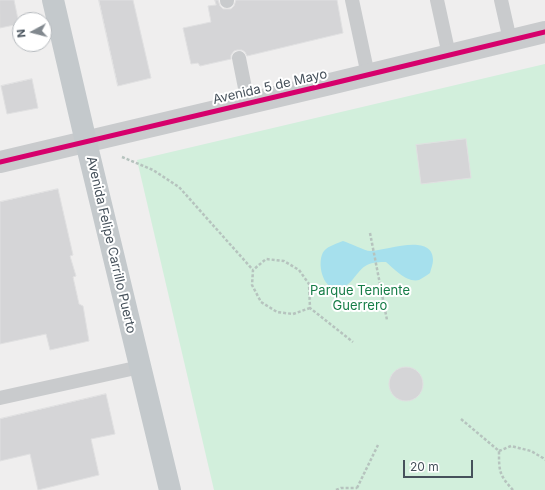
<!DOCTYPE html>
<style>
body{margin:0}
#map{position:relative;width:545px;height:490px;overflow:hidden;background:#efeeee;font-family:Inter,sans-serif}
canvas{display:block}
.north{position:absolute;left:12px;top:12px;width:40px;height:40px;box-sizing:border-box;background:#fff;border:1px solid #b5b9bd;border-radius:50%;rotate:263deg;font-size:11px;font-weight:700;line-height:16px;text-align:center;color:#46515b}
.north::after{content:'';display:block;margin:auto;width:14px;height:18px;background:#81888e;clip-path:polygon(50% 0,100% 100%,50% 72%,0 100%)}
.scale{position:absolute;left:403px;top:460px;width:70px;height:18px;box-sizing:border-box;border:2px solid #46515b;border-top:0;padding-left:5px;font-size:12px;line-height:14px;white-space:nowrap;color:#46515b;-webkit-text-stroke:3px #fff;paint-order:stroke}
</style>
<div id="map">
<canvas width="545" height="490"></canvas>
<div class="north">N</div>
<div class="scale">20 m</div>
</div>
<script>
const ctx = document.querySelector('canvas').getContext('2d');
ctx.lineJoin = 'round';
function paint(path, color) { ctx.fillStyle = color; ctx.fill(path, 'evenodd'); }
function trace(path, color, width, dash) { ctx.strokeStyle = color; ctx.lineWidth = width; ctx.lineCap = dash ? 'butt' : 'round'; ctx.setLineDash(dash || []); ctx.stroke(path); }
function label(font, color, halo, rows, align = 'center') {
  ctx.font = font + ' Inter,sans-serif'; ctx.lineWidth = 4; ctx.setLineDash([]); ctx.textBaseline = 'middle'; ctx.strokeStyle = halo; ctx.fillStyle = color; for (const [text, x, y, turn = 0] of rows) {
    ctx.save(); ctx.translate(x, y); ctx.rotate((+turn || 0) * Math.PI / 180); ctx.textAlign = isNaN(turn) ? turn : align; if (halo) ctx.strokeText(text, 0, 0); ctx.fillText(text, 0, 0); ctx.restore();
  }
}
paint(new Path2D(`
 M545,64V490H214L137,160Z`), '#d2efdc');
paint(new Path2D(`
 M343,241C350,243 365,251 370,251C385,251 433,232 433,260C433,264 431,269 430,273C427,275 423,278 419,280C407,283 394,269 386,262C380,262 373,262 367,265C355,271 351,291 334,288C321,285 317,260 324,251C328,246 338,243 343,241Z`), '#a6e0ed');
const building = new Path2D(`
 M0,0H14L19,24L0,28Z
 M99,0H133L151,78L118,86Z
 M215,0H218L220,6L223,9H231L234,6L236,0H337L343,33L247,56L245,52L242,50H237L234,51L231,55V59L200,66L198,63L191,64L183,28L211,22L208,6L216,5Z
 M32,79L38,108L7,114L1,86Z
 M466,139L471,178L421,184L416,145Z
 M58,189L73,255L70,256L76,276L73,277L79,304L83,306L89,341L50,350L46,334L0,344V202Z
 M389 384a17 17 0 1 1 34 0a17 17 0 1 1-34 0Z
 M106,394L115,434L91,439L99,475L38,490L30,454L0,461V419Z`);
paint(building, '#d5d5d7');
trace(building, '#e0e0e1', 1);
trace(new Path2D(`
 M122,157L153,170L179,187L253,270
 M370,233L387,320
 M310,308L293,314L277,312L261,302L252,285L253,270L266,259L284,261L299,270L309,284L310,308L353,342
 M461,419L499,451C499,471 499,475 513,490
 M499,451L511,446L531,451L543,458L545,460
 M357,488L378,445
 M336,490L341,488H357`), '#b6c3be', 2.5, [3, 2]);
trace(new Path2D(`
 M227,0V1
 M352,0L368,75
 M437,0L449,55
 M501,0L510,40
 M239,58L248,103
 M0,398L140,367`), '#c9cbcd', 14);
trace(new Path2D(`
 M0,162L330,84L545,32`), '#c9cbcd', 22);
trace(new Path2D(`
 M53,0L86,142L170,490`), '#c4c9cc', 22);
trace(new Path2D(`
 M0,162L330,84L545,32`), '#d6006c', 5);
label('13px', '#46515b', '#fff', [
 ["Avenida 5 de Mayo",270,87,-13],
 ["Avenida Felipe Carrillo Puerto",111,245,77]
]);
label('13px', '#167d47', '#fff', [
 ["Parque Teniente",360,291],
 ["Guerrero",360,306]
]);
</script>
